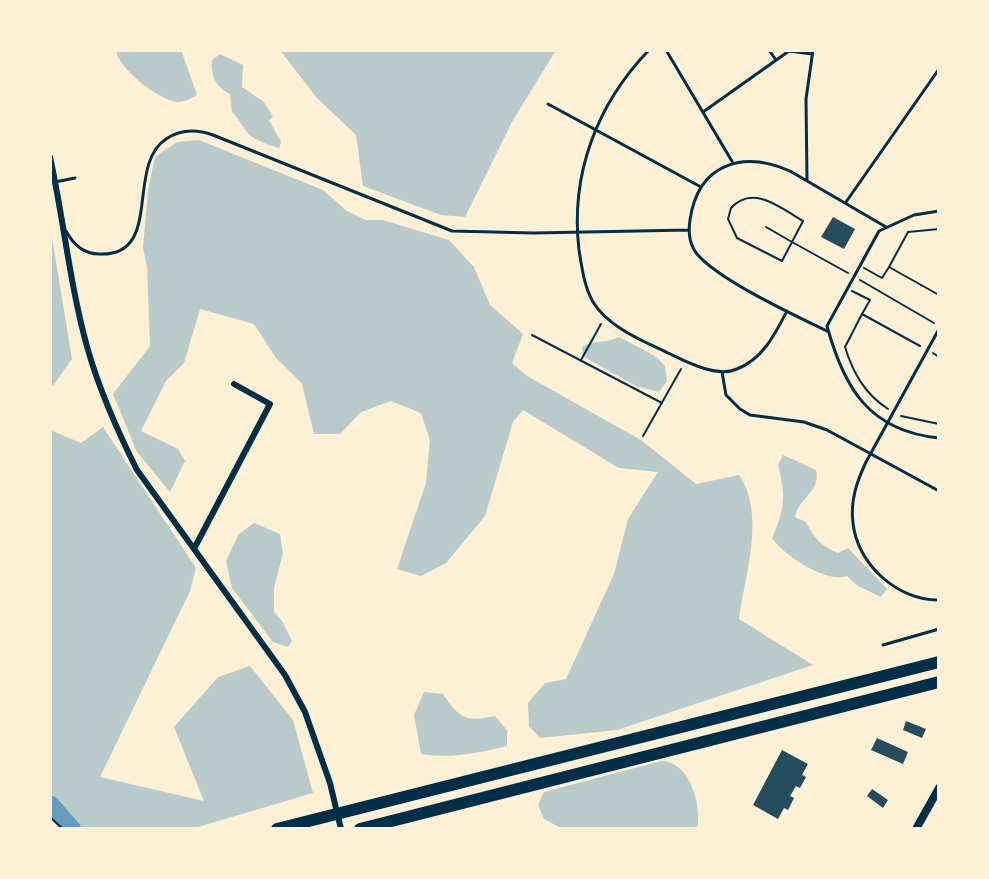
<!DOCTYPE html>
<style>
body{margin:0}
#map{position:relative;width:989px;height:879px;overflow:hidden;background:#fdf0d5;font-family:Raleway,sans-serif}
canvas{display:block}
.frame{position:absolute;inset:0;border:52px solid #fdf0d5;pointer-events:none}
</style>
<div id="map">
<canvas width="989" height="879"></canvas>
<div class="frame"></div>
</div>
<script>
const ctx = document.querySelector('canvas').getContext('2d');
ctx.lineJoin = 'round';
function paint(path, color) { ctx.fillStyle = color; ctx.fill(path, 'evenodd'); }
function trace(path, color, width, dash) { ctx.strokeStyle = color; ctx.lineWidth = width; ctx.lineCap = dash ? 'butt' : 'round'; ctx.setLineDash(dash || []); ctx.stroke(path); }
paint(new Path2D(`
 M116,50H181L197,95C191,98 185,102 179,102C160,102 117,67 116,50Z
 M280,50H556L512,122L465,217L441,215L363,186L356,135L316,97Z
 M220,54L243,65L242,87L264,102L273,117L269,120L281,142L279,148C266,144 251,140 244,128C239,121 238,118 232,112L230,94C216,87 210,76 212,60Z
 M199,140L323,190L347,211L366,220H383L449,240L474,267L490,305L523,334L512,363L527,376L641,440L696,484L739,475C766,515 745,575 739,619L813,665L617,730L540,738L529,726L528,703L545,683L566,679L614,574L628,519L658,472L619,468L523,410L513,422L485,516L446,563L421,576L397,569L426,483L430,440L421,413L391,401L361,412L340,434H314L302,384L276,358L254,324L200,309L184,363L166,381L141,431L178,449L185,461L170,492L137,452L113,394L150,346L147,267L143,248L148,190L155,157L177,142Z
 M50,225L72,359L50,390Z
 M619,337L655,356L665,366L667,381L659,392L636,386L584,357L582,347C594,339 606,344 619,337Z
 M103,427L196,568L190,591L100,777L204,801L174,727L218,677L250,666L293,720L313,793L191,829H76L70,823L68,812L50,792V430L81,443Z
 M783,455L816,470C821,492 799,497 795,517L806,522C814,538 821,546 838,553L848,548L887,589L881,597L858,586L847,576C827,584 783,555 772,538C785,509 786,495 778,465Z
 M254,523L280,534L283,553L274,588V612L282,621L292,641L288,647L273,642L232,588L226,561L239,534Z
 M424,692L443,694C460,719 465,722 495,716L507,730V746C478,753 451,759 421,754L414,715Z
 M661,761C690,761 702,805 697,829H563L544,819L538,805L544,792Z`), '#b9caca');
trace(new Path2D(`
 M50,804L72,829`), '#669bbc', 18);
paint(new Path2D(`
 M833,217L855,229L844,249L821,237Z
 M906,721L926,729L922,738L903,730Z
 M877,738L908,752L903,764L871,750Z
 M782,750L808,764L802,775L806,777L800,788L796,786L790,796L794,798L788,810L784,808L778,819L753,805Z
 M872,789L888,800L883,808L867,796Z`), '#264d5e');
trace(new Path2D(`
 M766,227L792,242L803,221C781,208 753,184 731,208L728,219L737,238L782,261L792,242L848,273
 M889,267L908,232L939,229
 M864,268L882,278L889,267L939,295
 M860,280L934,323
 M852,291L870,300L862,314L920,346
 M862,314L845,347C853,373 865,394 888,409
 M532,335L662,403
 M933,353L939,357
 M581,360L601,324
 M901,416L939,424
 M643,436L681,369
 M50,817L63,829`), '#003049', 2);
trace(new Path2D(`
 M649,50C597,104 570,174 579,250C582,268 584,286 593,302C608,327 643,341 668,353C687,362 716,378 737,369C763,359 775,334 787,311
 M666,50L733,163
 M769,50L776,60
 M548,104L701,187
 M703,112L789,51L812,54
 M807,180L806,99L813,50
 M55,182L75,178
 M846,202L939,69
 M939,211L914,215L879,231L827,326C844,388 869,431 939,438
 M66,231C73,244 83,254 99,254C164,257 125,166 166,139C181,129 196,129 213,135L452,231L534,233L689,230
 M939,329L866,462C857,481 850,501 853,523C857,564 898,601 939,600
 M829,332C796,316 720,281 697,254C689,244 688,233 690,220C698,164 742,150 790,171L886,227
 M722,372L726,395L740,409L750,415L804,422L827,430L939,491
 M883,645L939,629`), '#003049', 3);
trace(new Path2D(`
 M50,157C64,221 70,287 88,350C100,392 118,432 137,470L285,675L305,712L330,783L341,829
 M195,547L270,404L234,384`), '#003049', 6);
trace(new Path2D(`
 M916,829L939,788`), '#003049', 8);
trace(new Path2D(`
 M277,829L939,662
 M360,829L939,682`), '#003049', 12);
</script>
